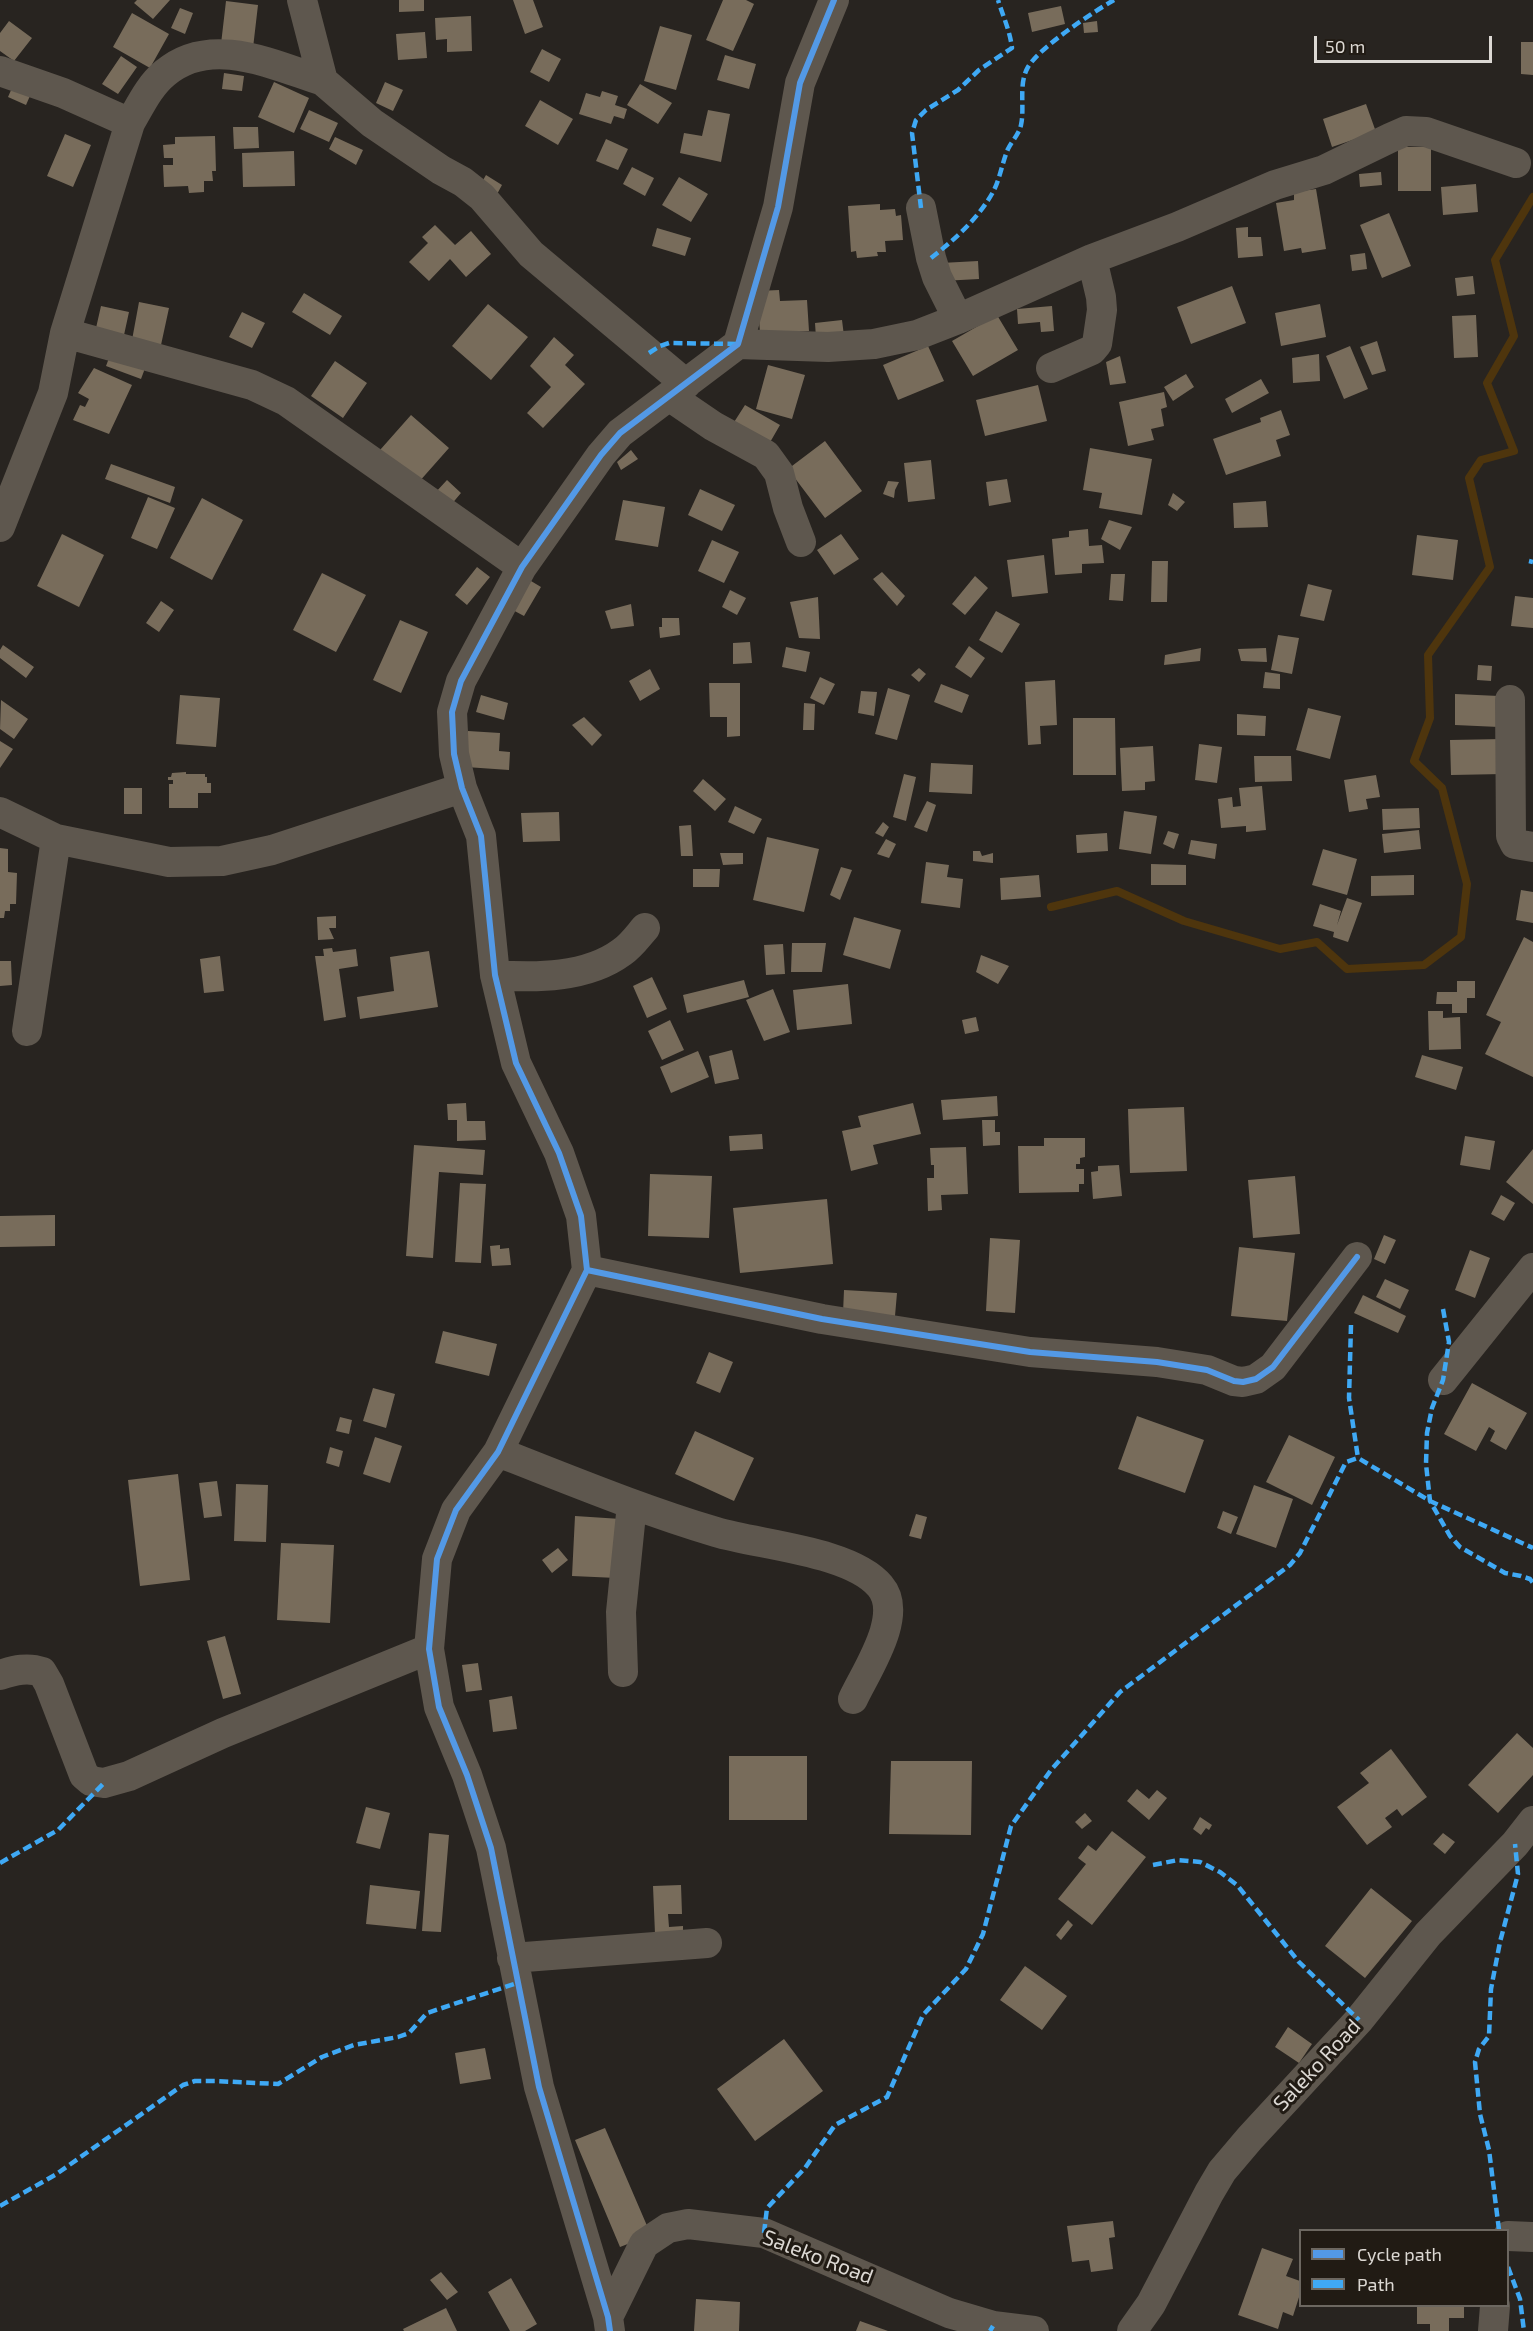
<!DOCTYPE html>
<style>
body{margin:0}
#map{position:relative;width:1533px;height:2331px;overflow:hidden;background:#282420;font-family:"Exo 2",sans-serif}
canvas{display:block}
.legend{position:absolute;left:1299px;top:2229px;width:210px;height:78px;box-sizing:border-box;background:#211b14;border:2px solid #6c6760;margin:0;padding:8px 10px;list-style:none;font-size:18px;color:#dcd8d3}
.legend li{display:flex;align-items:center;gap:12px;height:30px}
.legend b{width:30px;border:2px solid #6c6760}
.scale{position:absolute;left:1314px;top:36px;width:178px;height:27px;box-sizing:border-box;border:3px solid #dcd8d3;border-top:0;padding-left:8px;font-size:18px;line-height:21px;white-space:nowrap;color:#dcd8d3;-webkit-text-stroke:4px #211b14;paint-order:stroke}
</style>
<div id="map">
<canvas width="1533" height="2331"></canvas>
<ul class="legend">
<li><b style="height:8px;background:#5399e6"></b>Cycle path</li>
<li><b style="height:8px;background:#3fa9f5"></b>Path</li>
</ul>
<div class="scale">50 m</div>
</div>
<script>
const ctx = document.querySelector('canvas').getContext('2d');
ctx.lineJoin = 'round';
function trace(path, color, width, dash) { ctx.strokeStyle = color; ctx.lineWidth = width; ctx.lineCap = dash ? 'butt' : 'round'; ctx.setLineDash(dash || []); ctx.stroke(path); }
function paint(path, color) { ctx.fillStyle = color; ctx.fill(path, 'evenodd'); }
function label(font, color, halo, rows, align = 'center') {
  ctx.font = font + ' "Exo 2",sans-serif'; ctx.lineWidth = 6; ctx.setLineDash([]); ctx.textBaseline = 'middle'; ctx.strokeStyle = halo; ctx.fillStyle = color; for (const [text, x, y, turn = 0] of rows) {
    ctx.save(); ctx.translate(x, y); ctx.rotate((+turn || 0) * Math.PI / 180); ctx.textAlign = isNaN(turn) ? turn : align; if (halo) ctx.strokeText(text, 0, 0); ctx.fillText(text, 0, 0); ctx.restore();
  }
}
trace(new Path2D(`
 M1051,907L1117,891L1184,921L1280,949L1317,942L1347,969L1424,965L1461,937L1467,884L1442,788L1414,761L1430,718L1428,655L1490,567L1469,478L1481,460L1514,451L1487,383L1514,336L1495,260L1533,197`), '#4e350d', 8);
paint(new Path2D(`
 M137,0H170L153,19L134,3Z
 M399,0H424V11L399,12Z
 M513,0H533L543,27L525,34Z
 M723,0H746L754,4L733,51L706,40Z
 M226,1L258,5L253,48L221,44Z
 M1061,6L1065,24L1032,32L1028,13Z
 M180,8L193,13L185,34L171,28Z
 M132,13L169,34L150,68L113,47Z
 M471,16L472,51L447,52V39L436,40L435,18Z
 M9,21L32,38L14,61L0,51V33Z
 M1097,21L1098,32L1084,33L1083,23Z
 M660,26L692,35L676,90L644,81Z
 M425,32L427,58L398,60L396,34Z
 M1521,42H1533V75L1521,74Z
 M542,49L561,59L549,82L530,72Z
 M725,55L756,64L749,89L717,80Z
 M121,56L137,67L118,94L102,84Z
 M224,73L244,76L242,91L222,89Z
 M15,81L33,89L26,105L8,97Z
 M274,82L309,98L294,133L258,117Z
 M385,82L403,90L393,111L376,103Z
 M640,84L672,103L658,124L627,105Z
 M602,91L618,96L615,105L627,109L624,119L614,116L611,124L579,114L586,93L600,97Z
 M540,100L573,119L558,145L525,126Z
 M1366,104L1376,132L1332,147L1323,119Z
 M309,110L338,123L329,142L300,129Z
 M708,110L730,114L721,162L680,153L684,133L702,136Z
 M233,127H258L259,148L234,149Z
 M65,134L91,145L73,187L47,176Z
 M215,136L216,171H212L213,181H204V192L189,193L188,186L164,187L163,165H173V158H164L163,145L175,144V137Z
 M335,137L363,150L356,165L329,149Z
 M606,139L628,149L618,170L596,161Z
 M1398,147H1431V191H1398Z
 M294,151L295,186L243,187L242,153Z
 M632,167L654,178L645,196L623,184Z
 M1381,172L1382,185L1360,187L1359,174Z
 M486,175L502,185L496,196L479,187Z
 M679,177L708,194L691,222L662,205Z
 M1476,184L1478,212L1443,215L1441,187Z
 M1316,189L1326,249L1302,253L1301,248L1284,251L1276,203L1294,200V192Z
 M880,204V210L895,209L896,216L901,215L903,240L885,241L886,252H877L878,256L857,258L856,251L851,252L848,206Z
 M1389,213L1411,266L1382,278L1360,225Z
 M435,225L455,245L471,231L491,254L466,277L450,259L429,281L409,262L428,243L422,237Z
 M1248,227V237H1261L1263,256L1238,258L1236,228Z
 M657,228L691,238L685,256L652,246Z
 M1365,253L1367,269L1352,271L1350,255Z
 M978,261L979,279L942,281L941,263Z
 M1473,276L1475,294L1457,296L1455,278Z
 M1232,286L1246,323L1191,344L1177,307Z
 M779,290L780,301L807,300L809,331L760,333L757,291Z
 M304,293L342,316L330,335L292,312Z
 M139,302L169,308L161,345L132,340Z
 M488,304L528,337L491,380L452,346Z
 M1320,304L1326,337L1281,346L1275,313Z
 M101,306L129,312L124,335L96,328Z
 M1052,306L1054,331L1041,332L1040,322L1018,324L1017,309Z
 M242,312L265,323L252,348L229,337Z
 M997,315L1018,350L973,376L952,341Z
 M1476,315L1478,357L1454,358L1452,316Z
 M842,320L844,336L816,338L815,323Z
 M554,337L574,355L565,365L585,384L543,428L527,413L551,387L530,366Z
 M1377,341L1386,371L1372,375L1360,347Z
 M928,346L944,381L898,400L883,365Z
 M1350,346L1368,389L1344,399L1326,356Z
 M112,350L147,363L141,379L106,366Z
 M1319,354L1320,381L1293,383L1292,358Z
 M1120,356L1126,383L1110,385L1106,362Z
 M335,361L367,383L343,418L311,396Z
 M768,365L805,375L792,419L756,409Z
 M94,368L132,385L109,434L73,420L80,405L85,407L89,399L78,393Z
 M1186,374L1194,387L1173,401L1164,387Z
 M1261,379L1269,393L1232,413L1225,399Z
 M1038,385L1047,421L985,436L976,400Z
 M1164,392L1167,407L1161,409L1164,426L1151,429L1154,440L1128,446L1119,402Z
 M745,405L780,425L765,451L729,430Z
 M1281,410L1290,435L1276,440L1281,456L1226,475L1213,439L1261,422L1260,418Z
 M411,415L449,448L418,483L380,450Z
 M825,441L862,491L825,518L788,469Z
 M1090,448L1152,459L1142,515L1099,508L1102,493L1083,490Z
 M631,450L638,459L621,470L617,462Z
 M931,460L935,499L908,502L904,463Z
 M111,464L175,487L170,503L105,479Z
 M1007,479L1011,502L989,506L986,482Z
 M447,480L461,493L450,506L435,493Z
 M888,481L899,482L895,490L894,498L883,494Z
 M700,489L735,505L722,531L688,515Z
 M1173,493L1185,502L1177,511L1168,505Z
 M148,497L175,508L157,549L131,538Z
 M202,498L243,520L212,580L170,558Z
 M623,500L665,507L658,547L615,540Z
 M1266,501L1268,527L1234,528L1233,503Z
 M1109,520L1132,527L1120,550L1101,539Z
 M1088,529L1089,546L1102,545L1104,563L1082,564V573L1055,575L1052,539L1069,537V531Z
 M62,534L104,555L79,607L37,586Z
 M841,534L859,559L834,575L817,550Z
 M1417,535L1458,540L1453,580L1412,575Z
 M712,540L739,552L724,583L698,571Z
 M1044,555L1048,593L1012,597L1007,560Z
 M1152,561H1168L1167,602H1151Z
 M477,567L490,577L467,605L455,595Z
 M882,572L905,596L897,606L873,579Z
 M322,573L366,595L336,652L293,630Z
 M1111,574H1125L1123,601L1109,600Z
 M975,576L988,588L965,615L952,604Z
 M526,578L541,587L524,616L509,608Z
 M1308,584L1332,590L1324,621L1300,616Z
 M730,590L746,598L737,615L722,607Z
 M1515,596L1533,598V628L1511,626Z
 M818,597L820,639L799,638L790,602Z
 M161,601L174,610L159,632L146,623Z
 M631,604L634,626L611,629L605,611Z
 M996,611L1020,624L1002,653L979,640Z
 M662,618H679L680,635L660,638L659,627H662Z
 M400,620L428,632L401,693L373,680Z
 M1278,635L1299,638L1292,674L1271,670Z
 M750,642L752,663L733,664V643Z
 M3,645L34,667L26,678L0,658V650Z
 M969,646L985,658L971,678L955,667Z
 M786,647L810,652L806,672L782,667Z
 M1201,648L1200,661L1164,665L1165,655Z
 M1266,648L1267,662L1241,661L1238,649Z
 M1478,665L1492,666L1491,681L1477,680Z
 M919,668L926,674L919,682L911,675Z
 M650,669L660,689L640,701L629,681Z
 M1265,672L1280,674V689L1263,688Z
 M820,677L835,684L824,705L810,698Z
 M1055,680L1057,725L1040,726L1041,744L1028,745L1025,682Z
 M709,683H740V736L727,737V717H710Z
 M941,684L969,695L962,713L934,702Z
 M888,688L910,695L897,740L875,734Z
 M861,691L877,692L874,716L858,713Z
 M1455,694L1499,696V727L1455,725Z
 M180,695L220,698L216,747L176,744Z
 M481,695L508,703L504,720L476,712Z
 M1,700L28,719L14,739L0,729Z
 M804,703L815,704L814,730H803Z
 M1308,708L1341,716L1330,759L1296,750Z
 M1237,714L1266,716L1265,736L1237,735Z
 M584,717L602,735L592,746L572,725Z
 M1073,718H1115L1116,775H1073Z
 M468,731L500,733L499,751L510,752L509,770L466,767Z
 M1502,739L1503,774L1451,775L1450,740Z
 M0,741L13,749L0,768Z
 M1199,744L1222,747L1217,783L1195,780Z
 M1153,746L1155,781L1145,782V790L1122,791L1120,748Z
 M1254,756H1291L1292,781L1255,782Z
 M931,763L973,765L972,794L929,792Z
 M186,772V774H205V777H207V783H211V793H198V808H169V784H173V780H168V777H171L172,773Z
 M904,774L916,777L906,821L893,817Z
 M1376,775L1380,797L1366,799L1368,809L1349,812L1344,780Z
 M703,779L726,799L715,811L693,791Z
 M1262,786L1266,830L1246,832V826L1221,828L1218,799L1232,797L1233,807L1241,806L1239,788Z
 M124,788H142V814H124Z
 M927,801L936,805L927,832L914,827Z
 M735,806L762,819L754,834L728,822Z
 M1419,808L1420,828L1383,830L1382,809Z
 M1124,811L1157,816L1151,854L1119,849Z
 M559,812L560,841L523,842L521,813Z
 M883,822L889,827L883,837L875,833Z
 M691,825L693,856H681L679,826Z
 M1419,830L1421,849L1384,853L1382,834Z
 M1168,831L1179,834L1174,849L1163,844Z
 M1107,833L1108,851L1077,853L1076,835Z
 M767,837L819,849L804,912L753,900Z
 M886,839L896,844L889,858L877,854Z
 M1191,840L1217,844L1215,859L1188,854Z
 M0,848L8,849V872L17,873L16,904H10V911H5L4,918H0Z
 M1323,849L1357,859L1347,895L1312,885Z
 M973,851H980L982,856L993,853V863L973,861Z
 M720,853H743V864L723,865Z
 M926,862L949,865L947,877L963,879L960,908L921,903Z
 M1151,864L1186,865V885H1151Z
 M841,867L852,870L840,900L830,895Z
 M693,869H720L719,887H693Z
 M1039,875L1041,897L1001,900L1000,878Z
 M1414,875V895L1371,896V876Z
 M1521,890L1533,892V923L1516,920Z
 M1347,898L1362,903L1348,942L1333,937L1334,932L1313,926L1320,904L1341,911L1337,925Z
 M336,916V928H329L334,939L318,940L317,917Z
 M854,917L901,930L890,969L843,955Z
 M1524,937L1533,942V1077L1485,1054L1501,1022L1486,1015Z
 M792,943H826L822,972H791Z
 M783,944L785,974L766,975L764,945Z
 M332,948L333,952L356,949L358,966L339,969L346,1017L324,1021L315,956H324L323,949Z
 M429,951L438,1007L360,1019L357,997L394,991L390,957Z
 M981,955L1009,966L998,984L976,972Z
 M220,956L224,991L204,993L200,959Z
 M0,961H11L12,985L0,986Z
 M652,977L667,1009L647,1018L633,986Z
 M744,980L749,997L687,1013L683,995Z
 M1457,981H1475V998H1467V1013H1452V1004H1436L1437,992H1457Z
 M848,984L852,1024L797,1030L793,990Z
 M773,989L790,1032L764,1041L746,1000Z
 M1428,1011H1443V1018L1460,1017L1461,1049L1429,1050Z
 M976,1017L979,1031L965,1034L962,1020Z
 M670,1020L684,1050L662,1060L648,1031Z
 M732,1050L739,1079L715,1084L709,1056Z
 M698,1051L709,1077L671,1093L660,1067Z
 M1422,1055L1463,1067L1456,1090L1415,1077Z
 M997,1096L998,1116L943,1120L941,1100Z
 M466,1103L467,1121H485L486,1140L457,1141V1120H448L447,1104Z
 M913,1103L921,1134L873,1145L878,1164L851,1171L842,1131L861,1127L858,1116Z
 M1184,1107L1187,1171L1130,1173L1128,1109Z
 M982,1120H995V1132H1000V1145L983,1146Z
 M762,1134L763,1149L730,1151L729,1136Z
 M1465,1136L1495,1141L1490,1170L1460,1165Z
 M1044,1138H1085V1157L1080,1158V1164H1076V1169H1084V1184H1079V1192L1019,1193L1018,1146H1044Z
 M414,1145L485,1150L483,1175L439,1172L433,1258L406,1256Z
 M966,1147L968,1194L941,1195L942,1210L928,1211L927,1178H934V1165H931L930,1148Z
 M1533,1149V1204L1506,1182Z
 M1119,1165L1122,1196L1093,1199L1091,1172L1098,1171V1166Z
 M650,1174L712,1176L709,1238L648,1236Z
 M1295,1176L1300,1234L1253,1238L1248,1180Z
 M460,1183L486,1184L481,1263L455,1262Z
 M1501,1195L1515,1203L1504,1221L1491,1214Z
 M827,1199L833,1264L740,1273L733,1208Z
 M55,1215V1246L0,1247V1216Z
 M1384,1235L1396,1240L1385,1264L1374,1259Z
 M990,1238L1020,1240L1015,1313L986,1311Z
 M500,1245V1249L509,1248L511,1265L492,1266L490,1246Z
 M1239,1247L1295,1253L1287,1321L1231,1316Z
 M1470,1250L1490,1258L1475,1298L1455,1290Z
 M1385,1279L1409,1290L1400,1309L1376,1297Z
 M844,1290L897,1293L895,1316L843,1313Z
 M1363,1295L1406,1316L1398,1333L1354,1313Z
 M443,1331L497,1344L489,1376L435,1363Z
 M709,1352L733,1362L720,1393L696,1383Z
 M1472,1383L1527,1413L1506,1450L1490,1441L1495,1431L1489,1427L1476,1451L1444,1434Z
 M373,1388L395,1394L386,1428L363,1421Z
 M1137,1416L1204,1440L1185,1493L1118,1469Z
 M340,1417L352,1420L349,1434L336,1431Z
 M695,1431L754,1458L734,1501L675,1474Z
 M1289,1435L1335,1457L1312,1505L1266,1482Z
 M375,1437L402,1446L390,1483L363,1474Z
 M330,1447L343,1451L339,1467L326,1463Z
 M178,1474L190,1580L140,1586L128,1480Z
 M217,1481L222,1516L204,1518L199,1483Z
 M236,1484L268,1485L266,1542L234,1541Z
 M1254,1485L1293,1499L1276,1548L1236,1534Z
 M1223,1511L1238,1517L1231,1534L1217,1528Z
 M916,1514L927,1517L921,1539L909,1536Z
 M575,1516L621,1519L617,1578L572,1576Z
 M281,1543L334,1545L330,1623L277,1620Z
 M558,1548L568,1560L552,1573L542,1560Z
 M225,1636L241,1694L223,1699L207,1641Z
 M478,1663L482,1690L466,1692L462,1665Z
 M512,1696L517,1729L493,1732L489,1700Z
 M1517,1733L1533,1748V1775L1498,1813L1468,1785Z
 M1391,1749L1427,1797L1402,1816L1397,1809L1385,1818L1392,1827L1367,1845L1337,1807L1369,1783L1360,1773Z
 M729,1756H807V1820H729Z
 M891,1761H972L971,1835L889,1834Z
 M1137,1789L1149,1799L1157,1790L1167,1798L1149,1820L1127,1801Z
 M366,1807L390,1813L380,1849L356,1843Z
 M1085,1813L1092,1821L1082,1829L1075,1822Z
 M1200,1817L1212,1825L1209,1830L1206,1828L1201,1835L1193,1829Z
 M1112,1831L1146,1857L1092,1925L1058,1899L1086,1864L1078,1858L1088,1845L1096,1851Z
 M429,1833L449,1835L441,1932L422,1931Z
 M1443,1833L1455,1842L1445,1854L1433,1844Z
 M370,1885L420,1891L416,1929L366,1924Z
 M681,1885L682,1914H668L669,1927L683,1926V1941L655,1934L653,1886Z
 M1371,1888L1412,1921L1365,1978L1325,1946Z
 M1068,1920L1073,1925L1061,1940L1056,1935Z
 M1025,1966L1067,1996L1042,2030L1000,2000Z
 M1288,2027L1312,2044L1299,2063L1275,2047Z
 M784,2039L823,2091L755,2141L717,2089Z
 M485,2048L491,2079L460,2084L455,2053Z
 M605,2128L651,2235L620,2247L575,2140Z
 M1113,2221L1115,2237L1109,2238L1113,2269L1091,2272L1089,2260L1072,2262L1067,2226Z
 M1262,2248L1293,2259L1286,2276L1300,2281V2294L1293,2316L1283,2312L1278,2329L1238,2315Z
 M441,2272L458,2292L447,2300L430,2280Z
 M511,2278L537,2324L525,2331H510L488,2292Z
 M696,2299L740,2302L739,2331H694Z
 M1417,2306H1464V2318H1449V2331H1430V2324H1417Z
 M446,2308L457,2331H404L403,2329Z
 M860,2321L888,2331H856Z`), '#786c5b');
trace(new Path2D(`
 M302,0L323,81L372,123L441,170L463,182L482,197L531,254L686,384
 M0,71L63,93L130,123
 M921,208L931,258L937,277L958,319
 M65,333L130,123C140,106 149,86 165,73C211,34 273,65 323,81
 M738,344L828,347L874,344L917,335L958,319L1092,259L1177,227L1275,185L1324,170L1390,138L1406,131L1426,132L1516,163
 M1051,368L1092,350L1097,344L1102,310L1101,297L1092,259
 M669,396L713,426L766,455L779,473L788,508L801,542
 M0,527L53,393L65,333L252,385L286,401L522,567
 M1510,700L1511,836L1515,844L1533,847
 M0,812L56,839L169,862L222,861L272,850L462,788
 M495,975C536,978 587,978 622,952C631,946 638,936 645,928
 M27,1031L56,839
 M587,1270L822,1319L1030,1352L1157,1362L1207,1370L1234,1381L1243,1382L1256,1379L1273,1367L1357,1257
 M1443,1380L1533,1268
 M498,1452C570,1480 642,1510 716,1532C759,1545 851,1551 880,1586C905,1615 866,1671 853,1699
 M623,1672L621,1612L632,1504
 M0,1675C15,1670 28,1667 42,1672L49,1684L84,1775L91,1781L104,1783L129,1776L223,1733L429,1649
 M512,1958L707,1943
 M1508,2236L1533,2237
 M608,2317L644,2244L668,2228L688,2224L764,2233L949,2313L993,2326L1034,2331
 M610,2331L608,2317L539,2087L491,1848L467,1775L439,1707L429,1649L437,1559L456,1510L498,1452L587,1270L581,1216L559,1153L516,1063L495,975L481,836L462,788L454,754L452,712L461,681L522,567L601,455L620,433L738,344L778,207L800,83L834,0
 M1132,2331L1151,2304L1209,2193L1222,2171L1250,2138L1359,2020L1428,1934L1515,1844L1533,1821
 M1493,2331L1495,2306`), '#5e574e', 30);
trace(new Path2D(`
 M921,208L912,133L916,120L926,110L958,90L979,70L1012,48C1010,31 1003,16 998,0
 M931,258C954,240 978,219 993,192C1000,179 1002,163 1008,149C1012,141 1019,134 1021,125C1025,107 1018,84 1028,67C1040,47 1093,12 1114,0
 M649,353L660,346L669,343L736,344
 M1529,561L1533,562
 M1443,1309L1449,1342L1443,1380L1432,1408L1427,1433L1426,1464L1430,1501L1450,1536L1460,1547L1505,1573L1521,1576L1530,1579L1533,1583
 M1351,1325L1349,1398L1358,1458
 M0,1863L58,1830L104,1783
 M1153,1865L1178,1860L1200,1862L1220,1872L1237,1885L1299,1962L1359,2020
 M0,2206L55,2175L183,2085L195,2081H215L278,2084L322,2057L354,2045L398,2037L409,2033L427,2013L517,1983
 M1499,2230L1489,2150L1480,2114L1475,2062L1479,2049L1489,2036L1491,1989L1500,1942L1518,1874L1515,1844
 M764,2233L767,2208L805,2168L835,2125L887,2097L923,2015L966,1969L983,1934L1011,1826L1051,1770L1120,1692L1290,1565L1300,1553L1346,1462L1358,1458L1430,1501L1533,1548
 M1508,2267L1520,2299L1524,2331
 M990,2331L993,2326`), '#3fa9f5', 4.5, [9, 4.5]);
trace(new Path2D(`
 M587,1270L822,1319L1030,1352L1157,1362L1207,1370L1234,1381L1243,1382L1256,1379L1273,1367L1357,1257
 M610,2331L608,2317L539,2087L491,1848L467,1775L439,1707L429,1649L437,1559L456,1510L498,1452L587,1270L581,1216L559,1153L516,1063L495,975L481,836L462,788L454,754L452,712L461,681L522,567L601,455L620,433L738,344L778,207L800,83L834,0`), '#5399e6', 6);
label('21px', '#dcd8d3', '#211b14', [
 ["Saleko Road",1317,2065,-47],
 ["Saleko Road",818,2257,21]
]);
</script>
